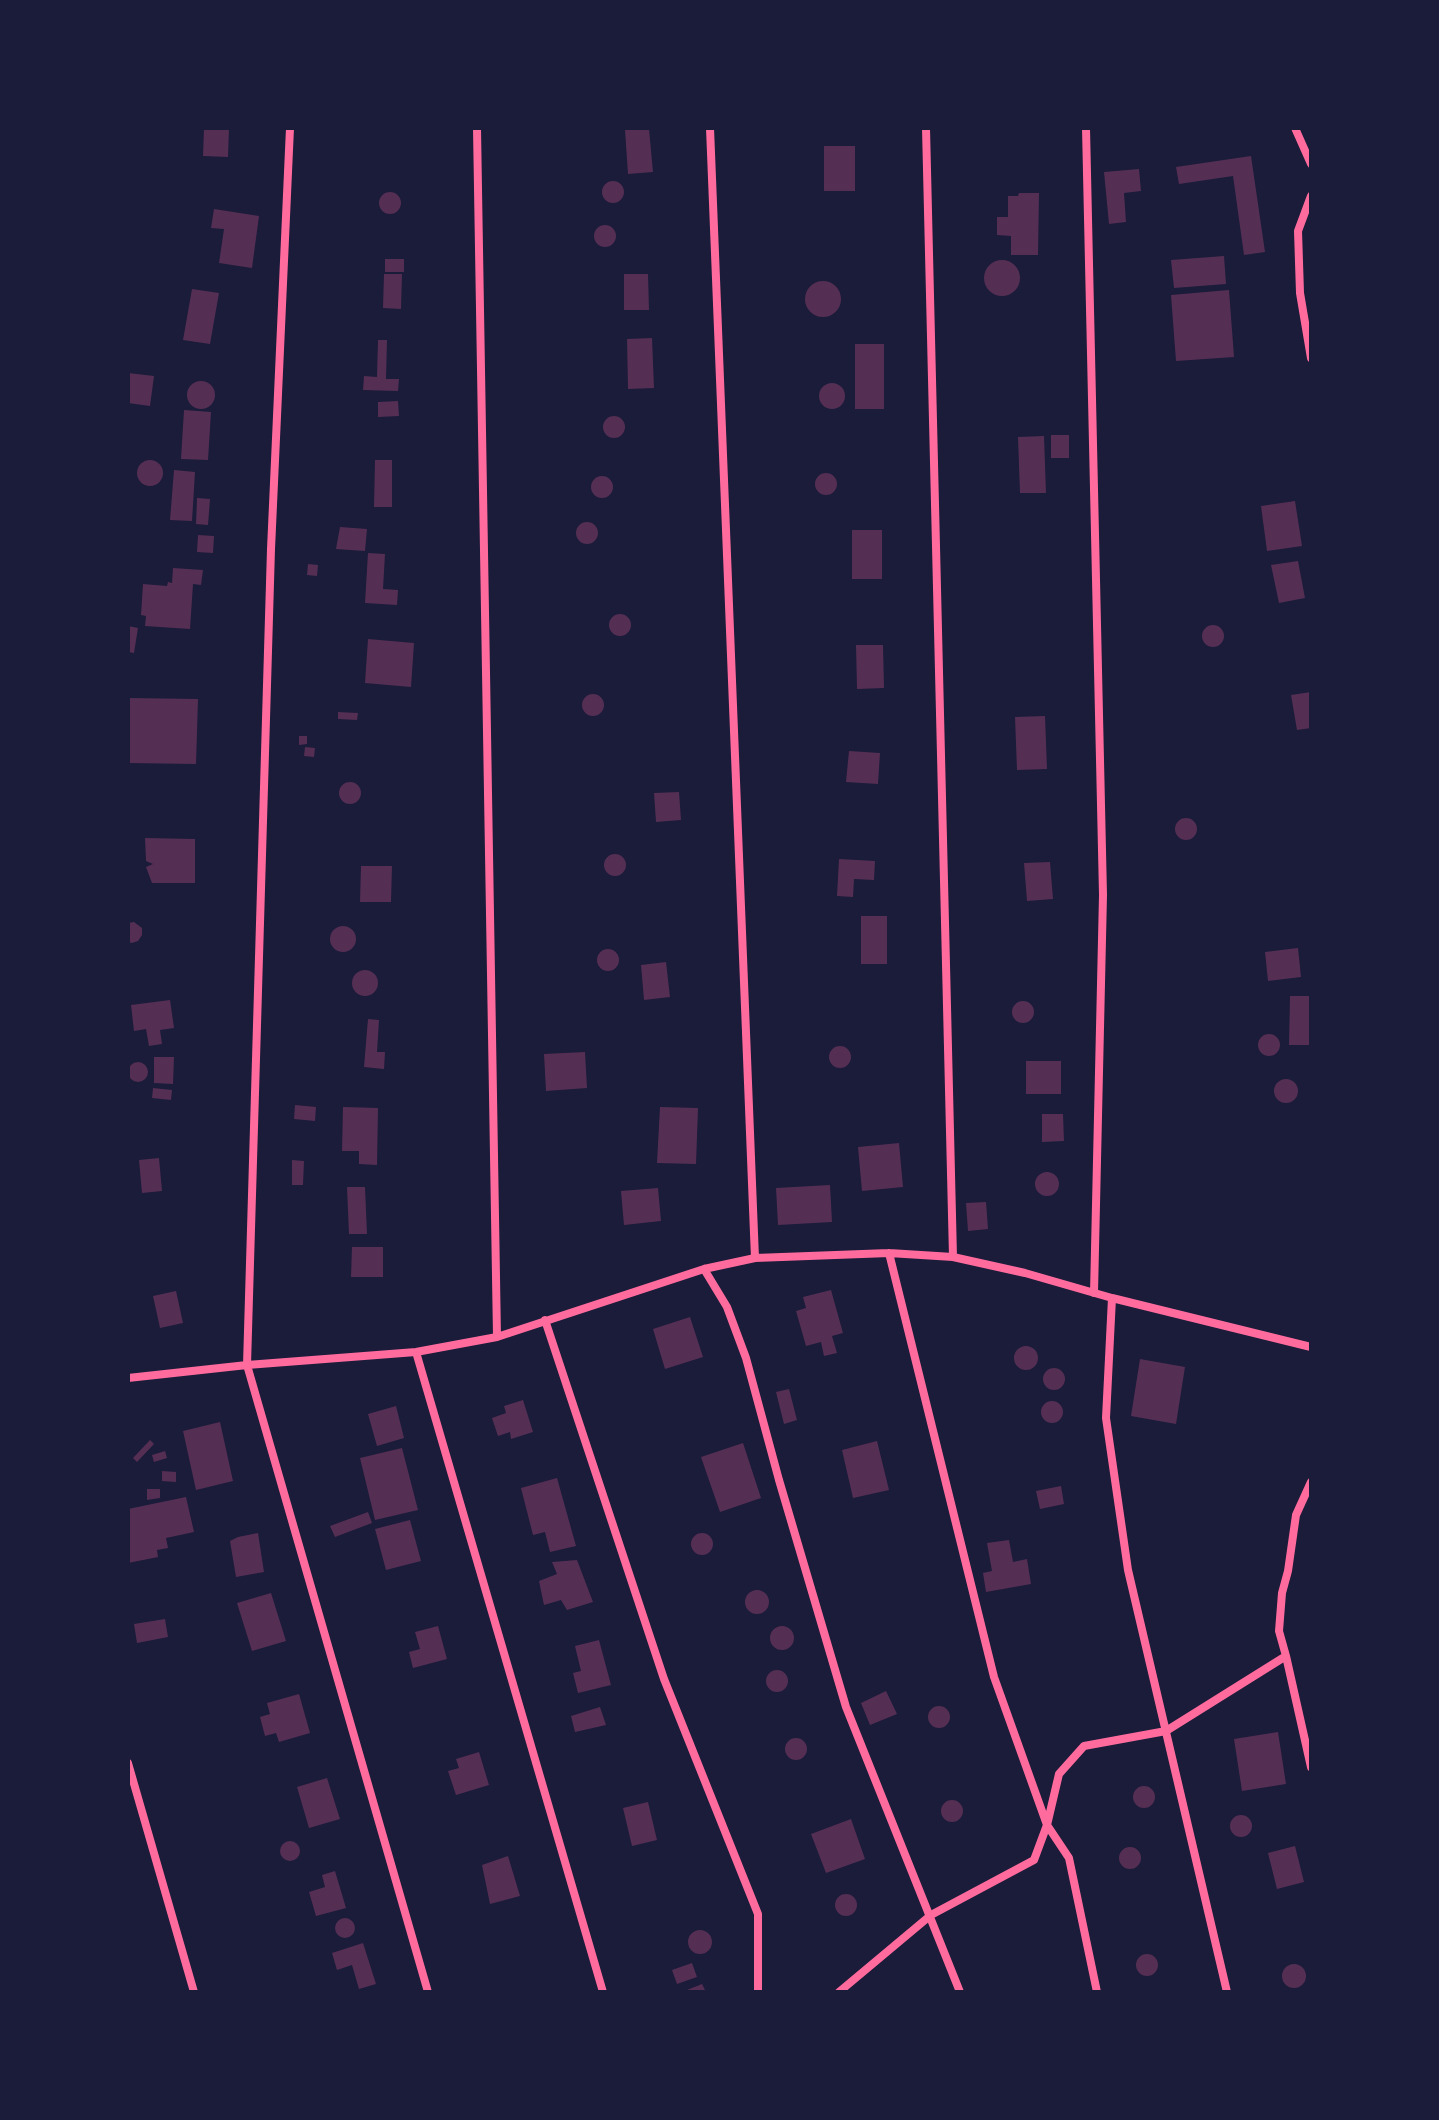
<!DOCTYPE html>
<style>
body{margin:0}
#map{position:relative;width:1439px;height:2120px;overflow:hidden;background:#1b1b3a;font-family:"Golos Text",sans-serif}
canvas{display:block}
.frame{position:absolute;inset:0;border:130px solid #1b1b3a;pointer-events:none}
</style>
<div id="map">
<canvas width="1439" height="2120"></canvas>
<div class="frame"></div>
</div>
<script>
const ctx = document.querySelector('canvas').getContext('2d');
ctx.lineJoin = 'round';
function paint(path, color) { ctx.fillStyle = color; ctx.fill(path, 'evenodd'); }
function trace(path, color, width, dash) { ctx.strokeStyle = color; ctx.lineWidth = width; ctx.lineCap = dash ? 'butt' : 'round'; ctx.setLineDash(dash || []); ctx.stroke(path); }
paint(new Path2D(`
 M204,128H229L228,157L203,156Z
 M649,129L653,172L628,174L625,130Z
 M824,146H855V191H824Z
 M1251,156L1265,252L1244,255L1233,176L1179,184L1176,167Z
 M1139,169L1141,191L1124,193L1126,222L1109,224L1104,172Z
 M602 192a11 11 0 1 1 22 0a11 11 0 1 1-22 0Z
 M379 203a11 11 0 1 1 22 0a11 11 0 1 1-22 0Z
 M1019,193H1039L1038,255H1011V236L997,235V217H1008V196H1018Z
 M214,209L259,216L252,268L219,263L224,229L211,228Z
 M594 236a11 11 0 1 1 22 0a11 11 0 1 1-22 0Z
 M1224,256L1226,284L1174,288L1171,260Z
 M385,259H404V272H385Z
 M984 278a18 18 0 1 1 36 0a18 18 0 1 1-36 0Z
 M384,274H402L401,309L383,308Z
 M624,274H648L649,310H624Z
 M805 299a18 18 0 1 1 36 0a18 18 0 1 1-36 0Z
 M192,289L219,293L210,344L183,340Z
 M1229,290L1234,357L1176,361L1171,295Z
 M652,338L654,388L628,389L627,339Z
 M378,340H387L386,379H399L398,391L363,390L364,376L377,377Z
 M855,344H884V409H855Z
 M128,373L154,376L150,406L128,403Z
 M187 395a14 14 0 1 1 28 0a14 14 0 1 1-28 0Z
 M819 396a13 13 0 1 1 26 0a13 13 0 1 1-26 0Z
 M398,401L399,416L378,417V402Z
 M184,410L211,412L208,460L181,459Z
 M603 427a11 11 0 1 1 22 0a11 11 0 1 1-22 0Z
 M1051,435H1069V458H1051Z
 M1044,436L1046,493H1020L1018,437Z
 M375,460H392V507H374Z
 M137 473a13 13 0 1 1 26 0a13 13 0 1 1-26 0Z
 M174,470L195,472L192,521L170,520Z
 M815 484a11 11 0 1 1 22 0a11 11 0 1 1-22 0Z
 M591 487a11 11 0 1 1 22 0a11 11 0 1 1-22 0Z
 M197,498L210,499L208,525L196,524Z
 M1295,501L1302,546L1267,551L1261,506Z
 M576 533a11 11 0 1 1 22 0a11 11 0 1 1-22 0Z
 M340,527L367,529L365,551L336,549Z
 M852,530H882V579H852Z
 M198,535L214,536L213,553L197,552Z
 M368,553L385,554L383,589L398,590L397,605L365,603Z
 M1298,561L1305,598L1279,603L1271,565Z
 M308,564L318,565L317,576L307,575Z
 M173,568L203,570L201,585L193,584L190,629L145,626L146,616L141,615L143,584L167,586L168,582L172,583Z
 M609 625a11 11 0 1 1 22 0a11 11 0 1 1-22 0Z
 M1202 636a11 11 0 1 1 22 0a11 11 0 1 1-22 0Z
 M128,626L138,628L134,653L128,652Z
 M368,639L414,643L411,687L365,683Z
 M856,645H883L884,688L857,689Z
 M1311,692V728L1297,730L1291,695Z
 M582 705a11 11 0 1 1 22 0a11 11 0 1 1-22 0Z
 M128,698L198,699L196,764L128,763Z
 M338,712L358,713L357,720L338,719Z
 M1045,716L1047,769L1017,770L1015,717Z
 M299,736H307V744L299,745Z
 M305,747L315,748L314,757L304,756Z
 M849,751L880,753L878,784L846,782Z
 M339 793a11 11 0 1 1 22 0a11 11 0 1 1-22 0Z
 M679,792L681,820L656,822L654,793Z
 M1175 829a11 11 0 1 1 22 0a11 11 0 1 1-22 0Z
 M145,838L195,839V883H152L146,867L153,864L146,861Z
 M604 865a11 11 0 1 1 22 0a11 11 0 1 1-22 0Z
 M839,859L875,861L874,880L854,879L853,897L837,896Z
 M1050,862L1053,899L1027,901L1024,863Z
 M361,866H392L391,902H360Z
 M861,916H887V964H861Z
 M134,922L142,928V935L138,941L132,943L128,942V923Z
 M330 939a13 13 0 1 1 26 0a13 13 0 1 1-26 0Z
 M1298,948L1301,977L1268,981L1265,952Z
 M597 960a11 11 0 1 1 22 0a11 11 0 1 1-22 0Z
 M666,962L670,997L644,1000L641,965Z
 M352 983a13 13 0 1 1 26 0a13 13 0 1 1-26 0Z
 M1290,996H1311V1045H1289Z
 M170,1000L174,1028L160,1030L162,1044L149,1046L146,1029L134,1031L131,1005Z
 M1012 1012a11 11 0 1 1 22 0a11 11 0 1 1-22 0Z
 M368,1019L379,1020L377,1052H385L384,1069L364,1067Z
 M1258 1045a11 11 0 1 1 22 0a11 11 0 1 1-22 0Z
 M829 1057a11 11 0 1 1 22 0a11 11 0 1 1-22 0Z
 M585,1052L587,1088L546,1091L544,1054Z
 M154,1057H174L173,1084L154,1083Z
 M1026,1061H1061V1094H1026Z
 M128 1072a10 10 0 1 1 20 0a10 10 0 1 1-20 0Z
 M1274 1091a12 12 0 1 1 24 0a12 12 0 1 1-24 0Z
 M153,1088L172,1090L171,1100L152,1098Z
 M295,1105L316,1107L315,1121L294,1119Z
 M343,1107L378,1108L377,1165L359,1164V1151H342Z
 M660,1107L698,1108L696,1164L657,1163Z
 M1042,1114H1063L1064,1141L1042,1142Z
 M899,1143L903,1187L862,1191L858,1147Z
 M159,1158L162,1191L142,1193L139,1160Z
 M292,1160L304,1161L303,1185H292Z
 M1035 1184a12 12 0 1 1 24 0a12 12 0 1 1-24 0Z
 M830,1185L832,1222L778,1225L776,1188Z
 M347,1187H365L367,1234H349Z
 M658,1188L661,1221L624,1225L621,1191Z
 M986,1202L988,1229L968,1231L966,1203Z
 M352,1247H383V1277H351Z
 M831,1290L843,1333L832,1336L837,1353L824,1356L821,1342L806,1346L796,1311L806,1308L803,1297Z
 M176,1291L183,1323L160,1328L153,1296Z
 M690,1317L703,1357L665,1369L653,1329Z
 M1014 1358a12 12 0 1 1 24 0a12 12 0 1 1-24 0Z
 M1140,1359L1185,1367L1176,1424L1131,1416Z
 M1043 1379a11 11 0 1 1 22 0a11 11 0 1 1-22 0Z
 M789,1389L797,1420L784,1424L776,1392Z
 M523,1400L533,1432L511,1439L510,1432L498,1436L492,1418L506,1413L504,1406Z
 M1041 1412a11 11 0 1 1 22 0a11 11 0 1 1-22 0Z
 M396,1406L404,1438L377,1446L368,1414Z
 M220,1422L233,1481L196,1490L183,1431Z
 M150,1440L154,1444L137,1462L133,1458Z
 M877,1441L889,1490L853,1498L842,1450Z
 M743,1443L761,1498L720,1512L701,1457Z
 M402,1448L418,1510L375,1520L360,1458Z
 M165,1451L167,1458L154,1462L152,1455Z
 M162,1471L176,1472V1482L162,1481Z
 M557,1478L576,1546L550,1552L545,1532L533,1535L521,1488Z
 M1061,1486L1064,1504L1040,1509L1036,1491Z
 M147,1489H160V1498L147,1500Z
 M186,1497L194,1532L166,1538L168,1548L157,1550L158,1557L128,1563V1509Z
 M368,1512L372,1523L335,1537L330,1526Z
 M410,1520L421,1561L386,1570L375,1529Z
 M258,1533L264,1572L236,1577L230,1541L238,1537Z
 M691 1544a11 11 0 1 1 22 0a11 11 0 1 1-22 0Z
 M1009,1540L1013,1562L1027,1559L1031,1584L986,1592L983,1573L992,1571L987,1543Z
 M577,1560L593,1602L567,1610L561,1600L544,1605L539,1581L557,1574L552,1562Z
 M745 1602a12 12 0 1 1 24 0a12 12 0 1 1-24 0Z
 M271,1593L286,1641L252,1651L237,1603Z
 M165,1619L168,1637L137,1643L134,1624Z
 M770 1638a12 12 0 1 1 24 0a12 12 0 1 1-24 0Z
 M438,1626L447,1659L413,1668L409,1652L420,1649L415,1632Z
 M599,1640L611,1685L578,1693L573,1673L581,1671L575,1646Z
 M766 1681a11 11 0 1 1 22 0a11 11 0 1 1-22 0Z
 M886,1691L897,1714L870,1725L861,1703Z
 M299,1694L310,1733L279,1742L276,1733L265,1736L260,1717L270,1714L267,1703Z
 M928 1717a11 11 0 1 1 22 0a11 11 0 1 1-22 0Z
 M600,1707L606,1725L575,1732L571,1716Z
 M1278,1732L1286,1784L1242,1791L1234,1739Z
 M785 1749a11 11 0 1 1 22 0a11 11 0 1 1-22 0Z
 M479,1752L489,1785L456,1795L448,1771L459,1768L456,1759Z
 M327,1778L340,1819L309,1828L297,1787Z
 M1133 1797a11 11 0 1 1 22 0a11 11 0 1 1-22 0Z
 M941 1811a11 11 0 1 1 22 0a11 11 0 1 1-22 0Z
 M648,1802L657,1840L632,1846L623,1808Z
 M1230 1826a11 11 0 1 1 22 0a11 11 0 1 1-22 0Z
 M851,1819L865,1859L826,1873L811,1834Z
 M280 1851a10 10 0 1 1 20 0a10 10 0 1 1-20 0Z
 M1295,1846L1304,1882L1277,1889L1268,1853Z
 M1119 1858a11 11 0 1 1 22 0a11 11 0 1 1-22 0Z
 M508,1856L520,1896L490,1904L482,1865Z
 M335,1871L346,1908L316,1916L309,1892L325,1887L322,1875Z
 M835 1905a11 11 0 1 1 22 0a11 11 0 1 1-22 0Z
 M335 1928a10 10 0 1 1 20 0a10 10 0 1 1-20 0Z
 M688 1942a12 12 0 1 1 24 0a12 12 0 1 1-24 0Z
 M363,1943L376,1984L359,1989L352,1965L337,1970L332,1953Z
 M1136 1965a11 11 0 1 1 22 0a11 11 0 1 1-22 0Z
 M692,1963L697,1977L677,1984L672,1970Z
 M1282 1976a12 12 0 1 1 24 0a12 12 0 1 1-24 0Z
 M702,1984L706,1992H682Z`), '#542f53');
trace(new Path2D(`
 M290,128L271,549L247,1365L428,1992
 M477,128L497,1337
 M710,128L755,1258
 M926,128L953,1257
 M1086,128L1103,895L1094,1293
 M1295,128L1311,164
 M1311,196L1298,231L1300,293L1311,358
 M889,1253L994,1677L1047,1825L1069,1858L1097,1992
 M704,1269L727,1307L746,1358L779,1480L846,1707L960,1992
 M1112,1298L1106,1418L1128,1570L1227,1992
 M545,1320L664,1679L758,1914V1992
 M416,1352L603,1992
 M128,1378L247,1365L416,1352L497,1337L704,1269L755,1258L889,1253L953,1257L1025,1273L1112,1298L1311,1347
 M1286,1656L1311,1767
 M128,1763L194,1992
 M839,1992L931,1915L1034,1860L1047,1825L1059,1774L1084,1746L1166,1731L1286,1656L1279,1631L1282,1593L1288,1571L1296,1515L1311,1482`), '#ff6b9d', 8);
</script>
